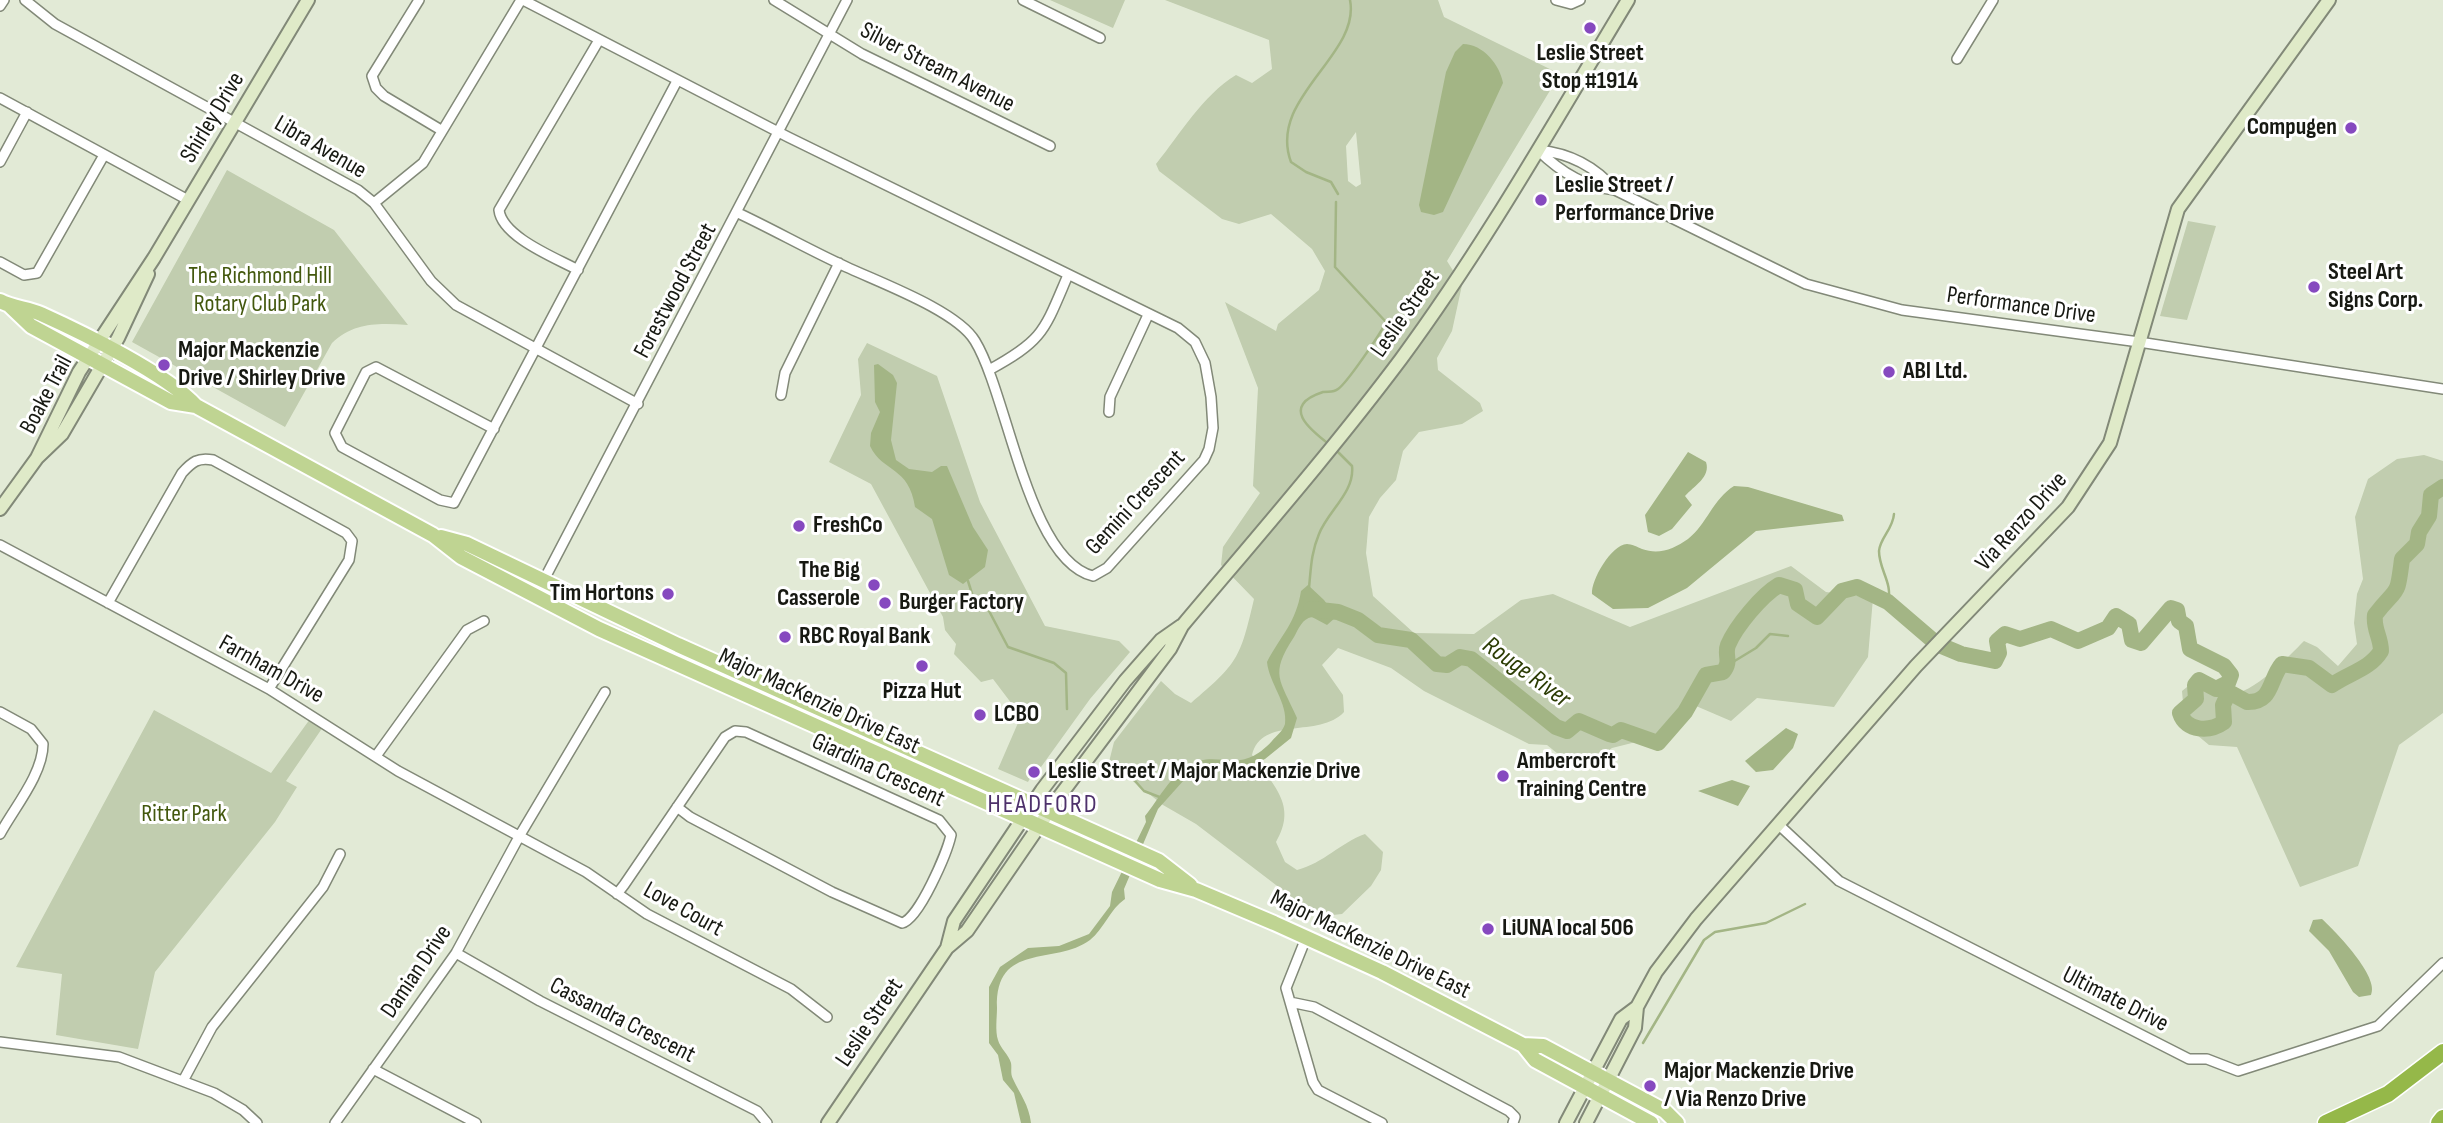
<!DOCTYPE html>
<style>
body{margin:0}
canvas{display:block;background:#e2ead6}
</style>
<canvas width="2443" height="1123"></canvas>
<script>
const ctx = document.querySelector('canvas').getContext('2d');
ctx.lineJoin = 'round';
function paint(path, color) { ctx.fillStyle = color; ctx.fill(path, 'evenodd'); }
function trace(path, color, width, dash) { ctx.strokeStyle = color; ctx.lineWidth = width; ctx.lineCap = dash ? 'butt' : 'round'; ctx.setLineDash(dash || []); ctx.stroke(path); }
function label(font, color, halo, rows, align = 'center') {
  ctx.font = font + ' "Sofia Sans Condensed",sans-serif'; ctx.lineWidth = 6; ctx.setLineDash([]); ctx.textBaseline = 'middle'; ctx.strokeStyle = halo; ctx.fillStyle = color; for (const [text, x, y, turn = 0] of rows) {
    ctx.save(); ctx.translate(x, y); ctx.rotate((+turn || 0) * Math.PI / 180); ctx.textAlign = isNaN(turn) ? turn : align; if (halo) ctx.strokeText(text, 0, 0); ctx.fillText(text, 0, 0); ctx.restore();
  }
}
paint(new Path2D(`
 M1050,0H1125L1113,28Z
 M1165,0H1438L1444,17L1560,74L1447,261L1462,285L1452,331L1437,358L1438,370L1480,403L1483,411L1462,424L1419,432L1403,451L1396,480L1380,498L1369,517L1366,553L1373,596L1414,633L1474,634L1521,600L1553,594L1630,627L1791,566L1826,592L1873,598L1868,657L1834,707L1757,698L1731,721L1689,703L1660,736L1612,748L1588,764L1563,758L1547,745L1529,744L1424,691L1391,668L1338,648L1322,665L1343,695L1344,712C1319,739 1262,715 1252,755C1273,785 1298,805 1276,842L1285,862L1297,870C1324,863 1340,843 1365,834L1383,852L1381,870L1371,886L1342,914L1323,916L1293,898L1196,824L1163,805L1109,762L1114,742L1161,681L1175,694L1191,703C1238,663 1240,659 1254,599L1221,565L1223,547L1260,493L1253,486L1258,388L1225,302L1276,331L1278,324L1319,290L1325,271L1312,249L1271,214L1239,224L1222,219L1159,171L1156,164C1181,133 1202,96 1236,75L1252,83L1272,69L1269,40ZM1356,132L1361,184L1356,187L1348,181L1346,146Z
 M227,170L334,230L408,325C379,323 354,322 332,343L285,427L132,342Z
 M2188,221L2216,226L2187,320L2160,316Z
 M867,343L937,376L980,502L1045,626L1119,641L1130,652L1090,699L1041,767L1037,765L1028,782L998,769L1021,716L993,679L981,682L954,654L956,644L945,630L943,617L871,484L829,462L861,395L858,359Z
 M2424,455L2443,461V713L2399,745L2358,866L2300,887L2237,747L2209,745L2185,725L2182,691L2197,679C2209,681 2214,691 2225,694C2249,699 2288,657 2304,641L2317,647L2338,666L2357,644L2354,623L2357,594L2363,579L2355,517L2368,479L2397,459Z
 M154,710L271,773L310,719L323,727L286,781L297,787L275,822L155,972L138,1049L56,1035L62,974L16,967Z`), '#c1cdaf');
paint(new Path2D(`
 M1463,44C1483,44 1500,65 1503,83L1443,212L1434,215L1421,212L1419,205L1446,72L1455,52Z
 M878,364L893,375L897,383L891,440L896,460L909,469L932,472L941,466H947L973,527L988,550L985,567L963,584L949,575L932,519L915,507C909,466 883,473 870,446L871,433L880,412L875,402L874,365Z
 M1688,452L1706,462C1711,477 1694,486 1685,496L1692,505L1672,529L1659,536L1648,532L1645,515Z
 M1734,486L1748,487L1842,515L1844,521L1756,531L1687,588L1648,608L1613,609L1592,594C1591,580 1611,545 1627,544C1631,544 1638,547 1642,549C1659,555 1674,549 1688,539C1707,524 1713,499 1734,486Z
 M1308,585L1324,600L1336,617L1327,625L1312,617C1302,619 1299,628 1294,637C1269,675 1280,679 1297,718L1291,738L1265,759L1238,771L1210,769L1184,780L1158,809L1124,889L1125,899C1110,909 1104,929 1090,940C1055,966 995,941 997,1008C997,1017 995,1031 998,1040C1000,1048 1009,1055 1011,1063C1012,1068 1010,1074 1013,1079C1020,1094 1029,1105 1031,1123H1021L1014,1093L1003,1080L998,1055L989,1043V987L1000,967L1028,948L1059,946L1089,934L1110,906L1112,892L1146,822L1145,816C1158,800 1170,777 1187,766C1219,747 1238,778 1272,741C1276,736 1283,731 1285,724C1288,703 1269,683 1267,662C1281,635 1296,623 1301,591Z
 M1786,728L1798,734L1793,748L1773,770L1756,772L1745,761Z
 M1732,780L1750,786L1738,806L1698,791Z
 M2322,919C2336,932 2380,977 2371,995L2359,997L2353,992L2329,951L2309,931L2313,920Z`), '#a3b585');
trace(new Path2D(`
 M1338,194L1331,182L1306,172L1291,162C1267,98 1361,55 1350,0
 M1330,445C1309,429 1280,406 1323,392C1329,391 1333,393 1338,389C1347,383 1381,333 1386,322L1335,267L1336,202
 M968,581L974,600L988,609L1008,647L1054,663L1066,673L1067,709
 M1309,588C1311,568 1311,553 1319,534C1328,511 1355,492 1352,466L1335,449
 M1888,602C1893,583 1879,570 1879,551C1880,538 1893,529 1894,514
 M1728,665L1756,648L1770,634L1788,636
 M1118,762L1144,791L1162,798
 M1643,1043L1704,940L1715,932L1766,923L1805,904`), '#a3b585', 2.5);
trace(new Path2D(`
 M1311,609L1338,612L1358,620L1378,635L1411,640L1437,664L1447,665L1460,657L1471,659L1556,727L1567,731L1579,721L1609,734L1613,735L1621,730L1658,743L1685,712L1706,675L1723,672C1732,661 1724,655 1728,645C1736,626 1762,595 1779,585L1795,590L1798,604L1817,617L1842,591L1857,587L1888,602L1937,644L1961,654L1995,661L1999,653L1997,641L2005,634L2020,639L2051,629L2078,641L2108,628L2116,616L2129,624L2132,640L2141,643L2171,608L2177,610L2179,621L2186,626L2190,649L2224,666L2231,675L2228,683L2216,689L2199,680L2195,685L2196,699L2180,713C2186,732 2210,732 2224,722L2223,705L2229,692L2247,702C2273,703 2269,679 2282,664L2309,668L2332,685C2349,673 2370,669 2381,651C2381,637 2373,629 2375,615C2398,585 2397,600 2402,559L2417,544L2419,532L2429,516L2431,495L2443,487`), '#a3b585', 16);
const street = new Path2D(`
 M25,0L55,24L358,190L374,203L431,281L456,305L638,404
 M419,0L372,76L376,88L384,96L441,130
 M523,0L788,137L1178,328L1195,342L1205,363L1211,397L1213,428L1209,449L1204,460L1107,568L1093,576C1028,560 1008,395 975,341C956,309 872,280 838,263C804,247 772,229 738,213
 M774,0L862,54L1050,146
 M1023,0L1100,38
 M1556,0L1571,4L1580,0
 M0,6L4,0
 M1957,59L1993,0
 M0,98L188,200
 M1538,150C1559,171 1584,187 1615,190L1806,284L1902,310L2139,342L2443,389
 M1538,150C1568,153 1595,166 1615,190
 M0,162L27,112
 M374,203L423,163L521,0
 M0,262L24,275L37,273L104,155
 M578,270C556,258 502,237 499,210L599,40
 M989,370C1044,340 1044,331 1068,275
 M781,395L785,373L839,263
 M1109,412L1110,397L1148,315
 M494,429L376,367L366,372L335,433L342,447L440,500L454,503L677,81
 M0,545L269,689L398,771L586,872L647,914L791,989L827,1017
 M535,597L847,0
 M108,603L182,473C192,462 198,457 213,460L346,533L352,541L349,560L269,689
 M0,712L31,729L43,744C43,774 14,808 0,834
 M376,756L467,630L484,621
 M1779,825L1839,881L2189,1059H2207L2238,1071L2378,1026L2443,963
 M617,894L624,885L725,737L735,731L746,732L939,820L951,835C947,853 919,919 902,923L832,892L690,817L677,807
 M1306,938L1286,988L1313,1082L1318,1090L1382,1123
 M456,953L540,1001L757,1111L767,1123
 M1290,1002L1314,1007L1509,1111L1515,1117L1513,1123
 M0,1042L119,1057L214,1093L243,1110L257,1123
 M373,1069L476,1123
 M183,1081L212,1027L323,887L340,854
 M335,1123L456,953L520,835L605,692`);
const secondary = new Path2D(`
 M37,458L79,372L154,258L308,0
 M0,509L37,458L62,434L118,338L148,274
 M947,948L954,921L1042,790L1125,681L1161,640L1181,626
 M828,1123L947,948L967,931L1059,797L1170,649L1182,626C1256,538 1332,451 1401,359C1485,245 1555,121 1628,0
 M1566,1123L1621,1019L1637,1007
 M1586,1123L1635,1028L1637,1007L1656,972L1696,919L1916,666L2068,507L2110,443L2178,209L2329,0`);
const primary = new Path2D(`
 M0,301C13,308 28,308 41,314C83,333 167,374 196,406
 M10,306L31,326L171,402L196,406L433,535L461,557L599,629L1160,880L1196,890L1274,923L1382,972L1523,1045L1535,1060L1651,1123
 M441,537L467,544L678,645L1159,861L1190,885
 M1523,1045L1543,1046L1665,1111L1677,1123`);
const highway = new Path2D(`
 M2326,1123L2388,1094L2443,1052
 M2439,1123L2443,1118`);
trace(street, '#828978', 12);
trace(secondary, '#828978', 16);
trace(primary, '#fff', 18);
trace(highway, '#fff', 19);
trace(street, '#fff', 9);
trace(secondary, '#dfeac8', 12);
trace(primary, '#bfd492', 14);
trace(highway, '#95b849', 16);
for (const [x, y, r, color] of [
 [1590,28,7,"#8649bf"],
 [2351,128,7,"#8649bf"],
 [1541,200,7,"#8649bf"],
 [2314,287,7,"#8649bf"],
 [164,365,7,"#8649bf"],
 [1889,372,7,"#8649bf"],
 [799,526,7,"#8649bf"],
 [874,585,7,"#8649bf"],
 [668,594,7,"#8649bf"],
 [885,603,7,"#8649bf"],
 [785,637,7,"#8649bf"],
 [922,666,7,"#8649bf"],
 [980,715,7,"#8649bf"],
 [1034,772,7,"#8649bf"],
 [1503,776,7,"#8649bf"],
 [1488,929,7,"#8649bf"],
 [1650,1086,7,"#8649bf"]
]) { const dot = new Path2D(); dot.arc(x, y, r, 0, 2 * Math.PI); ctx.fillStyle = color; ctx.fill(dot); trace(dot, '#fff', 2.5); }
label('bold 24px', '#171912', '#fff', [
 ["Leslie Street",1590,54,"center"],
 ["Stop #1914",1590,82,"center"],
 ["Compugen",2337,128,"right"],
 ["Leslie Street /",1555,186],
 ["Performance Drive",1555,214],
 ["Steel Art",2328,273],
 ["Signs Corp.",2328,301],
 ["Major Mackenzie",178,351],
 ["Drive / Shirley Drive",178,379],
 ["ABI Ltd.",1903,372],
 ["FreshCo",813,526],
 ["The Big",860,571,"right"],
 ["Casserole",860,599,"right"],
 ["Tim Hortons",654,594,"right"],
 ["Burger Factory",899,603],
 ["RBC Royal Bank",799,637],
 ["Pizza Hut",922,692,"center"],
 ["LCBO",994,715],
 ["Ambercroft",1517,762],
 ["Training Centre",1517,790],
 ["Leslie Street / Major Mackenzie Drive",1048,772],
 ["LiUNA local 506",1502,929],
 ["Major Mackenzie Drive",1664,1072],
 ["/ Via Renzo Drive",1664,1100]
], 'left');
label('24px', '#171912', '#fff', [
 ["Silver Stream Avenue",937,68,27],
 ["Shirley Drive",213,118,-59],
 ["Libra Avenue",320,148,30],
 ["Forestwood Street",676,291,-62],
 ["Performance Drive",2021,306,8],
 ["Leslie Street",1406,314,-55],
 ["Boake Trail",47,395,-62],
 ["Gemini Crescent",1136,503,-47],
 ["Via Renzo Drive",2022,522,-48],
 ["Farnham Drive",271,670,29],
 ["Major MacKenzie Drive East",819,702,25],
 ["Giardina Crescent",878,771,25],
 ["Love Court",683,910,29],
 ["Major MacKenzie Drive East",1370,945,26],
 ["Damian Drive",417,972,-56],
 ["Ultimate Drive",2115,1000,27],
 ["Cassandra Crescent",622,1021,27],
 ["Leslie Street",870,1023,-56]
]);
label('24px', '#43580e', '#fff', [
 ["The Richmond Hill",260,277],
 ["Rotary Club Park",260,305],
 ["Ritter Park",184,815]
]);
label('italic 26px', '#2c3c04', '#fff', [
 ["Rouge River",1526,673,36]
]);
ctx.letterSpacing = '2px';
label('26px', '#4e316b', '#fff', [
 ["HEADFORD",1043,805]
]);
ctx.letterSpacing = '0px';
</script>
